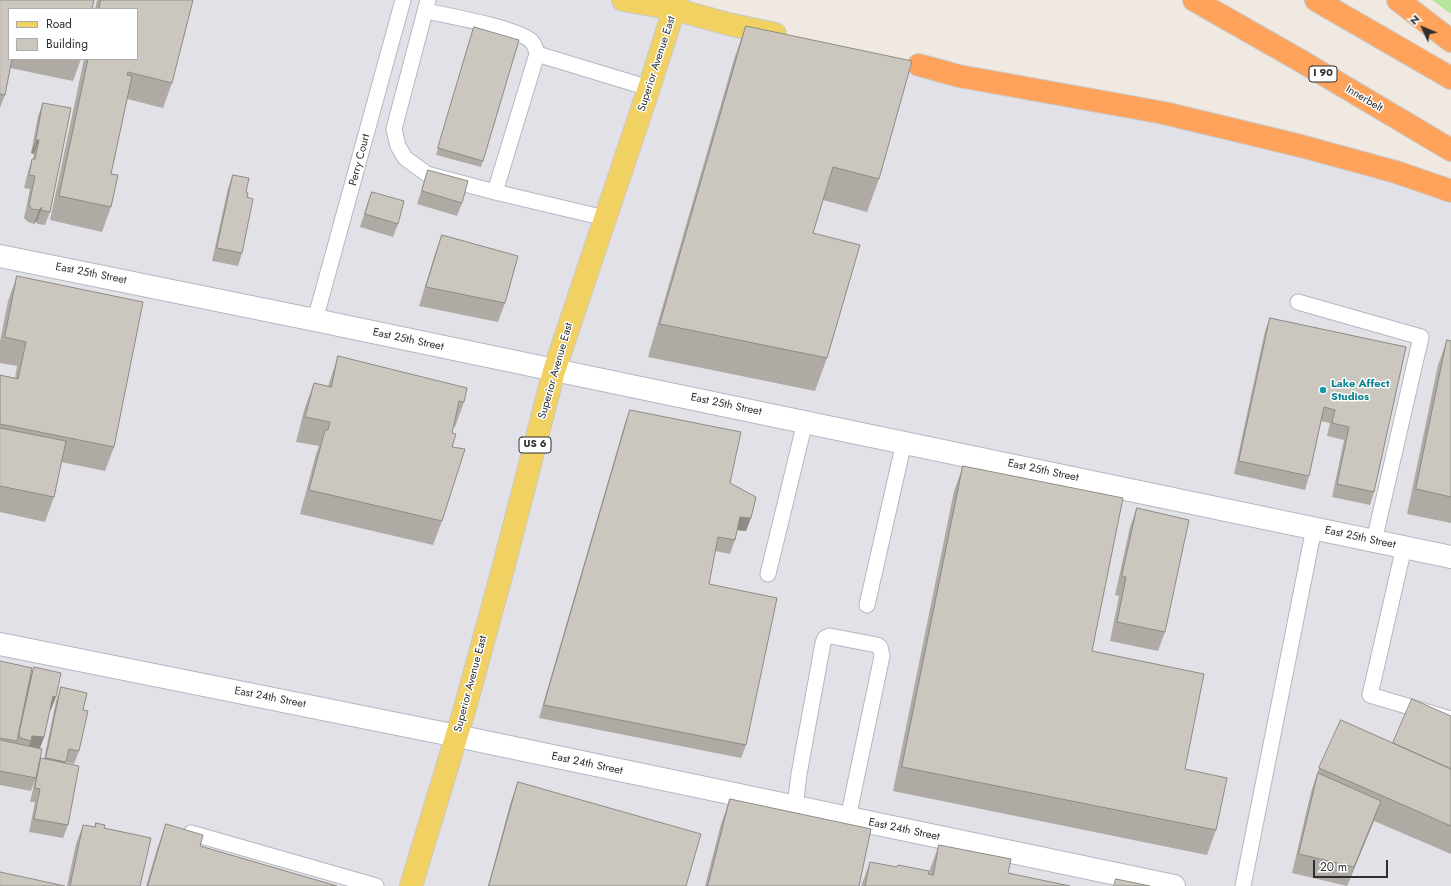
<!DOCTYPE html>
<style>
body{margin:0}
#map{position:relative;width:1451px;height:886px;overflow:hidden;background:#efe9e1;font-family:Jost,sans-serif}
canvas{display:block}
.legend{position:absolute;left:8px;top:8px;width:130px;height:52px;box-sizing:border-box;background:#fff;border:1px solid #ababab;margin:0;padding:5px 7px;list-style:none;font-size:12px;color:#2e2e2e}
.legend li{display:flex;align-items:center;gap:8px;height:20px}
.legend b{width:20px;border:1px solid #ababab}
.north{position:absolute;left:1403px;top:8px;width:40px;height:40px;-webkit-text-stroke:3px #fff;paint-order:stroke;rotate:314deg;font-size:11px;font-weight:700;line-height:16px;text-align:center;color:#2e2e2e}
.north::after{content:'';display:block;margin:auto;width:14px;height:18px;background:#2e2e2e;clip-path:polygon(50% 0,100% 100%,50% 72%,0 100%)}
.scale{position:absolute;left:1313px;top:860px;width:75px;height:18px;box-sizing:border-box;border:2px solid #2e2e2e;border-top:0;padding-left:5px;font-size:12px;line-height:14px;white-space:nowrap;color:#2e2e2e;-webkit-text-stroke:3px #fff;paint-order:stroke}
</style>
<div id="map">
<canvas width="1451" height="886"></canvas>
<ul class="legend">
<li><b style="height:5px;background:#f2d163"></b>Road</li>
<li><b style="height:11px;background:#cbc7bf"></b>Building</li>
</ul>
<div class="north">N</div>
<div class="scale">20 m</div>
</div>
<script>
const ctx = document.querySelector('canvas').getContext('2d');
ctx.lineJoin = 'round';
function paint(path, color) { ctx.fillStyle = color; ctx.fill(path, 'evenodd'); }
function trace(path, color, width, dash) { ctx.strokeStyle = color; ctx.lineWidth = width; ctx.lineCap = dash ? 'butt' : 'round'; ctx.setLineDash(dash || []); ctx.stroke(path); }
function label(font, color, halo, rows, align = 'center') {
  ctx.font = font + ' Jost,sans-serif'; ctx.lineWidth = 3; ctx.setLineDash([]); ctx.textBaseline = 'middle'; ctx.strokeStyle = halo; ctx.fillStyle = color; for (const [text, x, y, turn = 0] of rows) {
    ctx.save(); ctx.translate(x, y); ctx.rotate((+turn || 0) * Math.PI / 180); ctx.textAlign = isNaN(turn) ? turn : align; if (halo) ctx.strokeText(text, 0, 0); ctx.fillText(text, 0, 0); ctx.restore();
  }
}
paint(new Path2D(`
 M0,0H623L919,65L1451,191V886H0ZM9,9H137V59H9Z`), '#e3e1e8');
paint(new Path2D(`
 M1432,0H1451V14Z`), '#b6e59e');
const service = new Path2D(`
 M428,0L394,129L398,146L405,158L427,174L495,192L605,218
 M425,11C445,15 522,29 532,42C535,45 536,50 537,54
 M495,192L537,54L649,88
 M1298,302L1421,337L1374,541
 M315,320L403,0
 M1404,547L1370,695L1451,719
 M768,574L805,422
 M867,605L904,442
 M795,807L799,774L823,643L825,638L830,636L877,645L880,647L882,656L848,818
 M191,833L376,886
 M1243,886L1314,528`);
const minor = new Path2D(`
 M0,256L315,320L1451,557
 M0,644L457,736L1174,886`);
const primary = new Path2D(`
 M623,0L674,9L728,24L775,34
 M411,886L465,708L503,569L554,371L649,88L677,0`);
const motorway = new Path2D(`
 M1194,0L1301,61L1451,150
 M1316,0L1451,78
 M1398,0L1451,41
 M919,65L959,76L1164,113L1301,146L1396,172L1451,191`);
trace(service, '#b4b7c1', 17);
trace(minor, '#b4b7c1', 24);
trace(primary, '#c9c9c9', 24);
trace(motorway, '#c9c9c9', 24);
trace(service, '#fff', 15);
trace(minor, '#fff', 22);
trace(primary, '#f2d163', 22);
trace(motorway, '#ffa35c', 22);
paint(new Path2D(`
 M0,0L9,9V59H81L73,81L10,68L5,95L0,108Z
 M97,0H193L172,83L163,108L127,99L111,174V207L102,232L50,220L84,59H137V9H95Z
 M746,26L879,179L867,212L823,200L813,233L827,358L815,391L648,357L734,59Z
 M474,27L483,161L481,167L436,155Z
 M43,103L50,212L45,225L37,224V221L34,224L28,222L24,218L30,189L24,188L28,172L32,159H33L34,154L31,153L38,116Z
 M428,170L462,203L457,216L417,204L424,183Z
 M233,175L246,192L247,197L242,253L238,266L212,261L228,188Z
 M372,192L398,224L393,237L360,227L367,205Z
 M442,235L505,303L498,322L419,306L435,254Z
 M17,276L114,447L105,471L61,462L54,497L45,522L0,512V375L15,378L17,366L0,363V341L8,301Z
 M1270,318L1406,347L1374,492L1370,505L1332,497L1344,440L1327,436L1330,423L1321,421L1309,476L1305,490L1234,474L1265,331Z
 M1447,340L1451,341V523L1407,514L1438,365Z
 M338,356L464,402L455,427L453,426L452,433V447L442,521L433,545L300,514L316,454L319,446L296,442L305,407L314,383L328,386Z
 M630,410L730,483L746,531L737,530L735,540L730,554L715,551L709,584L746,745L741,758L539,718L625,423Z
 M963,466L1216,830L1207,855L893,791L954,491Z
 M1137,508L1165,632L1158,651L1110,641L1119,596L1115,595L1130,527Z
 M0,661L30,677L34,667L51,710H50L44,737L40,749L38,769L41,758L44,759L56,701L61,687L83,710L79,751L74,764L66,762V763L68,825L63,838L29,832L35,802H30L35,780L31,791L0,785Z
 M1451,716V854L1374,821L1347,886L1292,873L1311,792L1319,768L1393,743Z
 M518,782L686,886H488L511,801Z
 M730,799L859,886H705L721,824Z
 M96,823L104,828L140,886H67L76,844L83,825L95,827Z
 M166,824L200,846L337,886H146L157,849Z
 M939,845L1008,873L1070,886H861L870,862L929,874L930,869Z`), '#afaba4');
paint(new Path2D(`
 M36,140H39L34,154L31,153Z
 M42,207L37,221L34,224L39,210Z
 M740,517L751,518L746,531L736,530Z
 M53,696L56,697L51,710L48,709Z
 M32,736L44,737L39,750L28,749L31,741Z
 M1381,801L1374,820L1347,886L1354,867Z`), '#8e8b86');
const building = new Path2D(`
 M0,0H94L92,9H9V59H12L5,95L0,94Z
 M101,0H193L172,83L128,72L127,75L132,76L111,174L118,175L111,207L59,196L88,59H137V9H99Z
 M746,26L912,61L879,179L833,167L813,233L860,245L827,358L660,324Z
 M474,27L519,40L483,161L438,148Z
 M43,103L71,108L50,212L41,210L42,207L39,210L32,209L29,205L35,176L29,175L32,159H35L39,140H36Z
 M428,170L468,181L462,203L422,191Z
 M233,175L249,178L246,192L248,193L247,197L253,199L242,253L217,248Z
 M372,192L404,201L398,224L365,214Z
 M442,235L518,256L505,303L426,287Z
 M17,276L143,302L114,447L0,424V375L18,379L26,342L5,337Z
 M1270,318L1406,347L1374,492L1337,484L1349,427L1332,423L1335,410L1324,407L1309,476L1239,461Z
 M1447,340L1451,341V497L1416,489Z
 M338,356L467,388L464,402L459,401L452,433L456,434L452,447L465,449L442,521L309,490L325,430H328L330,422L305,417L314,383L331,387Z
 M630,410L741,432L730,483L756,497L751,518L740,517L735,540L718,537L709,584L777,598L746,745L544,705Z
 M0,428L66,441L54,497L0,486Z
 M963,466L1123,498L1092,651L1204,674L1185,769L1227,778L1216,830L902,767Z
 M1137,508L1189,520L1165,632L1117,622L1126,577L1122,576Z
 M0,661L32,668L17,741L0,738Z
 M34,667L61,673L56,697L53,696L44,737L32,736L31,741L20,738L19,734Z
 M61,687L87,693L83,710L88,711L79,751L69,749L66,762L46,758Z
 M1412,699L1451,716V769L1393,743Z
 M1341,720L1451,769V826L1319,768Z
 M0,740L42,749L36,778L0,771Z
 M41,758L79,766L68,825L34,819L40,789L35,788Z
 M1318,773L1381,801L1354,867L1299,854Z
 M518,782L701,834L686,886H489Z
 M730,799L871,829L859,886H708Z
 M96,823L105,825L104,828L151,838L140,886H70L83,825L95,827Z
 M166,824L203,835L200,846L337,886H148Z
 M939,845L1011,859L1008,873L1070,886H865L870,862L897,867L898,865L929,871L928,874L933,875Z
 M0,872L65,886H0Z
 M1116,879L1150,886H1114Z`);
paint(building, '#cbc7bf');
trace(building, '#8e8b86', 1);
for (const [x, y, r, color] of [
 [1323,390,4,"#0f9aa8"]
]) { const dot = new Path2D(); dot.arc(x, y, r, 0, 2 * Math.PI); ctx.fillStyle = color; ctx.fill(dot); trace(dot, '#fff', 1.5); }
for (const [x, y, w] of [
 [1323,74,28],
 [535,445,32]
]) { const box = new Path2D(); box.roundRect(x - w / 2, y - 8, w, 16, 3); ctx.fillStyle = '#fff'; ctx.fill(box); trace(box, '#2e2e2e', 1); }
label('bold 10px', '#2e2e2e', null, [
 ["I 90",1323,74],
 ["US 6",535,445]
]);
label('11px', '#2e2e2e', '#fff', [
 ["Superior Avenue East",657,64,-72],
 ["Innerbelt",1364,99,31],
 ["Perry Court",360,160,-75],
 ["East 25th Street",91,274,11],
 ["East 25th Street",408,340,12],
 ["Superior Avenue East",556,371,-74],
 ["East 25th Street",726,405,12],
 ["East 25th Street",1043,471,12],
 ["East 25th Street",1360,538,12],
 ["Superior Avenue East",471,684,-75],
 ["East 24th Street",270,698,11],
 ["East 24th Street",587,764,12],
 ["East 24th Street",904,830,12]
]);
label('bold 11px', '#0d838f', '#fff', [
 ["Lake Affect",1331,384],
 ["Studios",1331,397]
], 'left');
</script>
